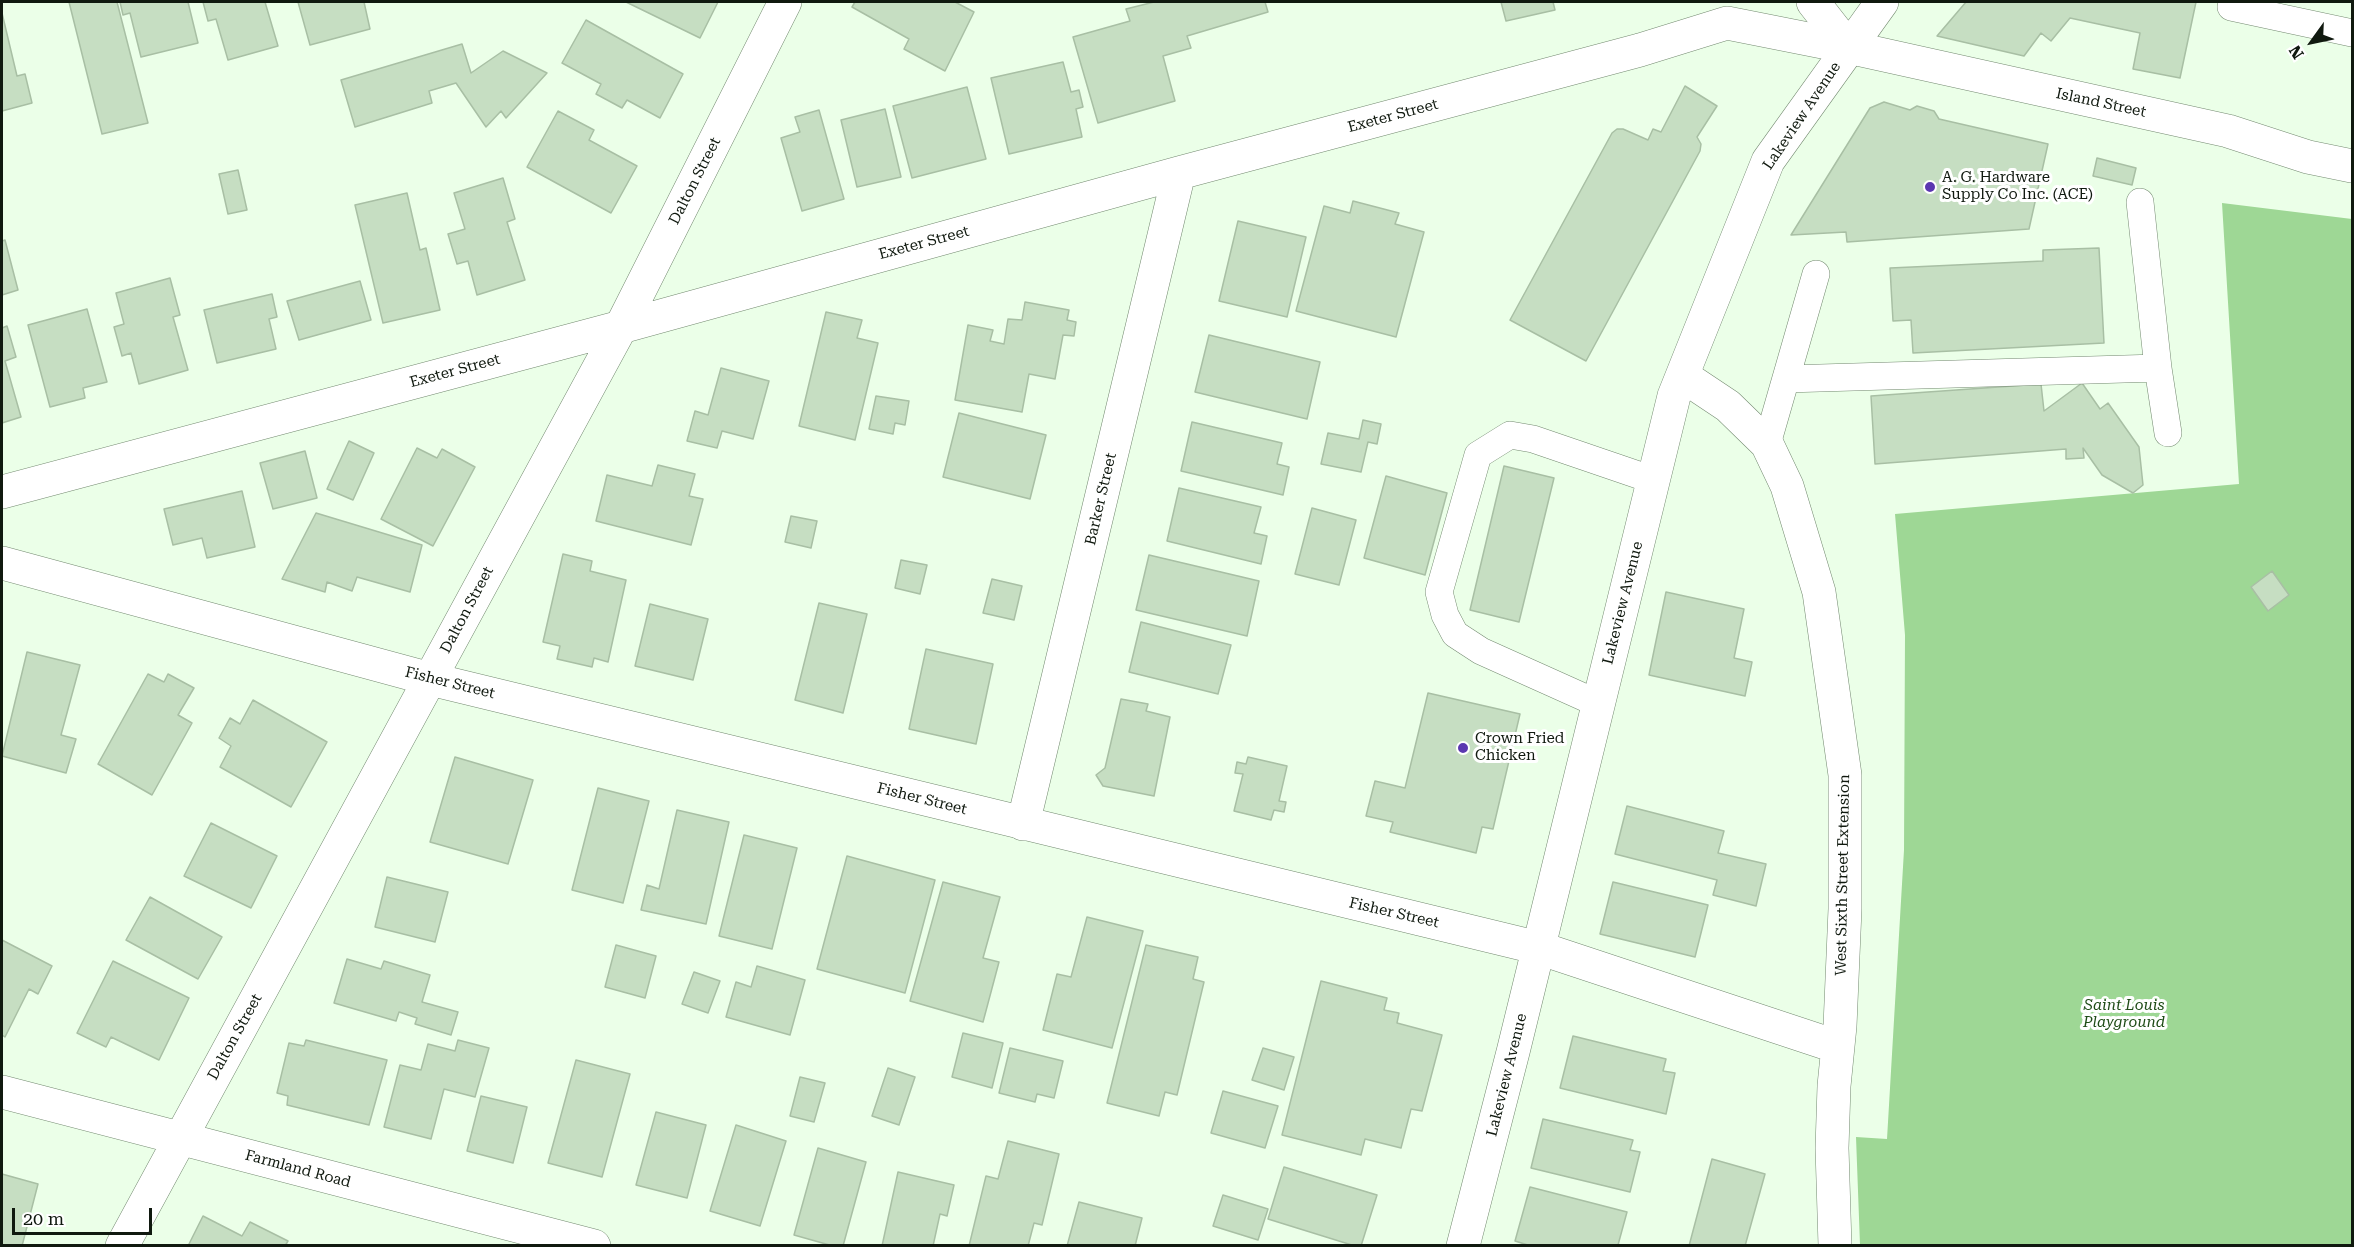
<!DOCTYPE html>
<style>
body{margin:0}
#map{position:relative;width:2354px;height:1247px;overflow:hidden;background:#ebffe8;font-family:"Roboto Serif",serif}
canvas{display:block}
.frame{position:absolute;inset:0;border:3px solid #10190f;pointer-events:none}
.north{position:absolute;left:2282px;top:12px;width:60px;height:60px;-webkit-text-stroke:4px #fff;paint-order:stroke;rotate:237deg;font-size:16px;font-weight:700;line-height:24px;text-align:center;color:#10190f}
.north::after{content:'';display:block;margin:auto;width:21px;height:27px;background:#10190f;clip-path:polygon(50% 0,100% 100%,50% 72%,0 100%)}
.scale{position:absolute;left:12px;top:1208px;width:140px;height:27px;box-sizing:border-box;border:3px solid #10190f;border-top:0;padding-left:8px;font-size:18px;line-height:21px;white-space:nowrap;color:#10190f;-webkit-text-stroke:4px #fff;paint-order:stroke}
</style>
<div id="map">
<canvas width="2354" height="1247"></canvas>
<div class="frame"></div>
<div class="north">N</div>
<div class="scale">20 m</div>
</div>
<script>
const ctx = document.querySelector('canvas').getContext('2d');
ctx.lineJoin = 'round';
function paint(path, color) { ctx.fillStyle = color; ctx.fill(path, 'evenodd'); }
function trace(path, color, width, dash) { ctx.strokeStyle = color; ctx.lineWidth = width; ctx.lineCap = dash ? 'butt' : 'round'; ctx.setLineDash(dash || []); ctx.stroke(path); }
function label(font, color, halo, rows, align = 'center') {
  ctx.font = font + ' "Roboto Serif",serif'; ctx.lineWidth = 6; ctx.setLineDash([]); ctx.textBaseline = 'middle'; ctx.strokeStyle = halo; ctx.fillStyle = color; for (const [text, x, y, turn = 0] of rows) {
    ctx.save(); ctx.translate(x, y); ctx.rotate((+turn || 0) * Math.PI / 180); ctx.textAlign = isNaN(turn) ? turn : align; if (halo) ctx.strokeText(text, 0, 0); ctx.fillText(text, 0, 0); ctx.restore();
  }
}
paint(new Path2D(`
 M2222,203L2352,219V1245H1860L1856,1137L1887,1139L1904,850L1905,635L1895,514L2239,484Z`), '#9ed795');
const building = new Path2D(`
 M69,2H117L148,123L102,134Z
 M120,2H188L198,43L141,57L130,13L123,15Z
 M203,2H265L278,46L228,60L216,19L208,21Z
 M298,2H364L370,29L310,45Z
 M626,2H718L700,38Z
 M855,2H955L974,12L945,71L904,49L909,39L852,7Z
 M1154,2H1265L1268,12L1187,36L1191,48L1163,56L1175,101L1098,123L1073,37L1130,21L1126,9Z
 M1501,2H1553L1555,10L1506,21Z
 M1966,2H2196L2180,78L2133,69L2140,33L2070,18L2051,41L2041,33L2024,56L1937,36Z
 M2,13L17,76L25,74L32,103L2,111Z
 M586,20L683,74L660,118L627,100L622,108L596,94L601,84L562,63Z
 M462,44L471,73L503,51L547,73L506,118L501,111L486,127L456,83L429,91L432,103L355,127L341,80Z
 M1063,62L1071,92L1079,90L1083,107L1076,109L1082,137L1009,154L991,78Z
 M1685,86L1717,106L1697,137L1701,144L1700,151L1586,361L1510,320L1612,133L1617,129H1623L1648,140L1653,129L1661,132Z
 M967,87L986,159L912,178L893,106Z
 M1884,102L1910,110L1917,106L1934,111L1939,119L2048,144L2029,229L1847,242L1846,232L1791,235L1870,108Z
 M885,109L901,177L857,187L841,120Z
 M819,110L844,199L802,211L781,138L800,132L795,117Z
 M558,111L594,130L589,140L637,166L611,213L527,167Z
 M2097,158L2136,168L2132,185L2093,176Z
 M238,170L247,210L228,214L219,174Z
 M503,178L515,219L507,222L525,280L477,295L468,261L457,264L448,234L465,229L454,193Z
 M407,193L420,250L426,248L440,310L383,323L355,205Z
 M1353,201L1399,213L1395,224L1424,232L1396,337L1296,311L1324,206L1350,213Z
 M1238,221L1306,237L1287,317L1219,301Z
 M5,240L18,290L2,295V241Z
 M2099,248L2104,343L1913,353L1911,320L1893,321L1890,268L2043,261V250Z
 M170,278L180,315L173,317L188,370L139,384L131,353L122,356L114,327L124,324L116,293Z
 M360,281L371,320L299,340L287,301Z
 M272,294L277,317L269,319L276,349L217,363L204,310Z
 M1025,302L1069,310L1067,320L1076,322L1074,336L1063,335L1055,379L1029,374L1022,412L955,400L968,325L993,330L990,341L1004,344L1008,319L1022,320Z
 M87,309L107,382L83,388L85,398L50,407L28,325Z
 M826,312L862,320L857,338L878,343L855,440L799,426Z
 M7,326L16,357L5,361L21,417L2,423V328Z
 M1209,335L1320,362L1307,419L1195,392Z
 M721,368L769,381L753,439L722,431L717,448L687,441L695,411L708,415Z
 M2082,383L2100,409L2108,403L2139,447L2143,485L2133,493L2102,475L2083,448L2084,458L2066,459V449L1875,464L1871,396L2041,384L2044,411Z
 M876,396L909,401L905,425L895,423L893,434L869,429Z
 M959,413L1046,435L1030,499L943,477Z
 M1363,420L1381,424L1377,444L1368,442L1361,472L1321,464L1328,433L1359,439Z
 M1192,422L1282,443L1277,464L1289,467L1283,495L1181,471Z
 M349,441L374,453L353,500L327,489Z
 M417,448L437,458L442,449L475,467L433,546L381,519Z
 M305,451L317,498L273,509L260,463Z
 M658,465L695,474L689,496L703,499L691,545L596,521L607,475L652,486Z
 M1504,466L1554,478L1519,622L1470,610Z
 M1386,476L1447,493L1425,575L1364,558Z
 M1179,488L1261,507L1254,533L1267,536L1261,564L1167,541Z
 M242,491L255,547L207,558L202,538L173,545L164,509Z
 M1312,508L1356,520L1339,585L1295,574Z
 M316,513L422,545L410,592L357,577L352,591L327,582L325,592L282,579Z
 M791,516L817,521L811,548L785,542Z
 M563,554L592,561L590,571L626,580L608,662L594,658L592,667L557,659L560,646L543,642Z
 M1149,555L1259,581L1247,636L1136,610Z
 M901,560L927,565L920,594L895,588Z
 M2272,571L2289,595L2268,611L2251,587Z
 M992,579L1022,586L1014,620L983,613Z
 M1666,592L1744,609L1734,658L1752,662L1745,696L1649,675Z
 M819,603L867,614L843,713L795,700Z
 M650,604L708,619L693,680L635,666Z
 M1141,622L1231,645L1218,694L1129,672Z
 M926,649L993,664L976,744L909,729Z
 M27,652L80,665L61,735L76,739L66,773L2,756Z
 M148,674L164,682L168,674L194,688L178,715L192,723L152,795L98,764Z
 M1428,693L1520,714L1493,829L1482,827L1476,853L1390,832L1393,822L1366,816L1375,781L1405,788Z
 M1121,699L1148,704L1146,711L1170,717L1154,796L1103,786L1096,775L1105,768Z
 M253,700L327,742L291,807L220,767L231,746L219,738L230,718L240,724Z
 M455,757L533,780L508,864L430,842Z
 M1248,757L1287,766L1279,801L1286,802L1284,812L1274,810L1271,820L1234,811L1243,774L1235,773L1237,762L1246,764Z
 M598,788L649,801L623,903L572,890Z
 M1627,806L1724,831L1718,853L1766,864L1756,906L1713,895L1717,880L1615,854Z
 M677,810L729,822L706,924L641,910L647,885L659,889Z
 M211,823L277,856L251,908L184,876Z
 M744,835L797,848L772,949L719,936Z
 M847,856L935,880L905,993L817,969Z
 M387,877L448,892L435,942L375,927Z
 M943,882L1000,897L983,958L999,962L983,1022L910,1001Z
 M1613,882L1708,905L1695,957L1600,934Z
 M150,897L222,937L198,979L126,940Z
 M1087,917L1143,931L1112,1048L1043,1030L1057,974L1071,977Z
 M2,940L52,966L38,994L29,989L5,1037L2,1035Z
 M616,945L656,956L645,998L605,987Z
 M1146,945L1198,957L1193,979L1204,982L1177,1095L1165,1092L1159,1116L1107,1103Z
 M347,959L381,969L384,961L430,975L422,1002L458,1012L451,1035L415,1024L417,1018L399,1012L396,1021L334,1003Z
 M113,961L189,998L159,1060L111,1037L106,1047L77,1033Z
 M757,966L805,980L790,1035L726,1017L736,982L751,987Z
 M694,972L720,981L708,1013L682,1004Z
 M1321,981L1387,998L1384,1010L1399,1013L1397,1023L1442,1035L1422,1111L1411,1109L1401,1148L1365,1139L1361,1155L1282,1135Z
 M963,1033L1003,1043L992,1088L952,1077Z
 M1573,1036L1666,1059L1663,1071L1675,1073L1666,1114L1560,1088Z
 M306,1040L387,1060L369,1125L287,1105L288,1096L277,1093L289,1043L304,1046Z
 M458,1040L489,1048L475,1097L444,1089L431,1139L384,1127L400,1065L421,1070L428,1044L455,1051Z
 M1010,1048L1063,1061L1054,1098L1037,1094L1035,1102L999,1093Z
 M1263,1048L1294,1057L1284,1090L1252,1080Z
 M576,1060L630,1074L602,1177L548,1163Z
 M888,1068L915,1077L899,1125L872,1116Z
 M800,1077L825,1083L814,1122L790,1116Z
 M1223,1091L1278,1106L1265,1148L1211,1133Z
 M481,1096L527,1107L513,1163L467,1151Z
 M656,1112L706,1125L687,1198L636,1185Z
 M1543,1119L1633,1140L1630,1150L1640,1152L1630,1192L1531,1168Z
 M736,1125L786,1141L760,1226L710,1211Z
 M1008,1141L1059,1154L1042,1225L1034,1223L1028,1246H969L986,1176L998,1179Z
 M818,1148L866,1162L843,1246H833L794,1235Z
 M1712,1159L1765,1174L1745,1246H1689Z
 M1284,1167L1377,1195L1361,1246H1355L1268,1219Z
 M898,1172L954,1185L947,1216L940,1214L933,1246H882Z
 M2,1174L38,1184L22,1246H2Z
 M1530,1187L1627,1212L1618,1245L1621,1246H1531L1515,1241Z
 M1223,1195L1268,1209L1258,1240L1213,1226Z
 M1079,1202L1142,1218L1135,1246H1067Z
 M203,1216L242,1236L250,1222L288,1241L285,1246H188Z`);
paint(building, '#c6dec2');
trace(building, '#a8bfa4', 1.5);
const service = new Path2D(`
 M2231,7L2352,33
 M2158,368L2168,433
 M1786,379L2158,368L2140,202
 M1767,444L1816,274
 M1599,704L1481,651L1455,634L1445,615L1439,592L1478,455L1510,435L1533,439L1653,480`);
const minor = new Path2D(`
 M1683,376L1728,406L1767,444L1787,486L1819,592L1845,775V909L1840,1026L1834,1086L1832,1148L1835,1246
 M2,492L621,327L1179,173L1640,50L1727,23L1848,47L2228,131L2308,157L2352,166
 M1023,824L1179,173
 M1539,948L1838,1047
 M2,1092L594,1246
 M122,1246L621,327L785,2`);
const tertiary = new Path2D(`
 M2,563L430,679L1539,948`);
const secondary = new Path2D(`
 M1813,2L1848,47
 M1463,1246L1513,1052L1674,396L1768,161L1882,2`);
trace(service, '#748a71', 28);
trace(minor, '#748a71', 34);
trace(tertiary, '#748a71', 34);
trace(secondary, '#748a71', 34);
trace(service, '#fff', 27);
trace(minor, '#fff', 33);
trace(tertiary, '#fff', 33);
trace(secondary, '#fff', 33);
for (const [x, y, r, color] of [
 [1930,187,6,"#5b37b0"],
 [1463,748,6,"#5b37b0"]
]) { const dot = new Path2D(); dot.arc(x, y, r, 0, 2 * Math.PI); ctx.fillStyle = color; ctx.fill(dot); trace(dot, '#fff', 2); }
label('15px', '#10190f', '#fff', [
 ["Island Street",2101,103,12],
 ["Exeter Street",1393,116,-15],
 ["Lakeview Avenue",1802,116,-56],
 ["Dalton Street",695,181,-63],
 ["Exeter Street",924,243,-15],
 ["Exeter Street",455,371,-15],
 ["Barker Street",1101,499,-77],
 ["Lakeview Avenue",1623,603,-76],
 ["Dalton Street",467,610,-62],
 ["Fisher Street",450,683,14],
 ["Fisher Street",922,799,14],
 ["West Sixth Street Extension",1843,875,-89],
 ["Fisher Street",1394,913,13],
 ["Dalton Street",235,1037,-61],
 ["Lakeview Avenue",1507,1075,-76],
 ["Farmland Road",298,1169,15]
]);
label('15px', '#10190f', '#fff', [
 ["A. G. Hardware",1942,178],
 ["Supply Co Inc. (ACE)",1942,195],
 ["Crown Fried",1475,739],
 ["Chicken",1475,756]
], 'left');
label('italic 15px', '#1f4c17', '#fff', [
 ["Saint Louis",2124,1006],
 ["Playground",2124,1023]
]);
</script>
